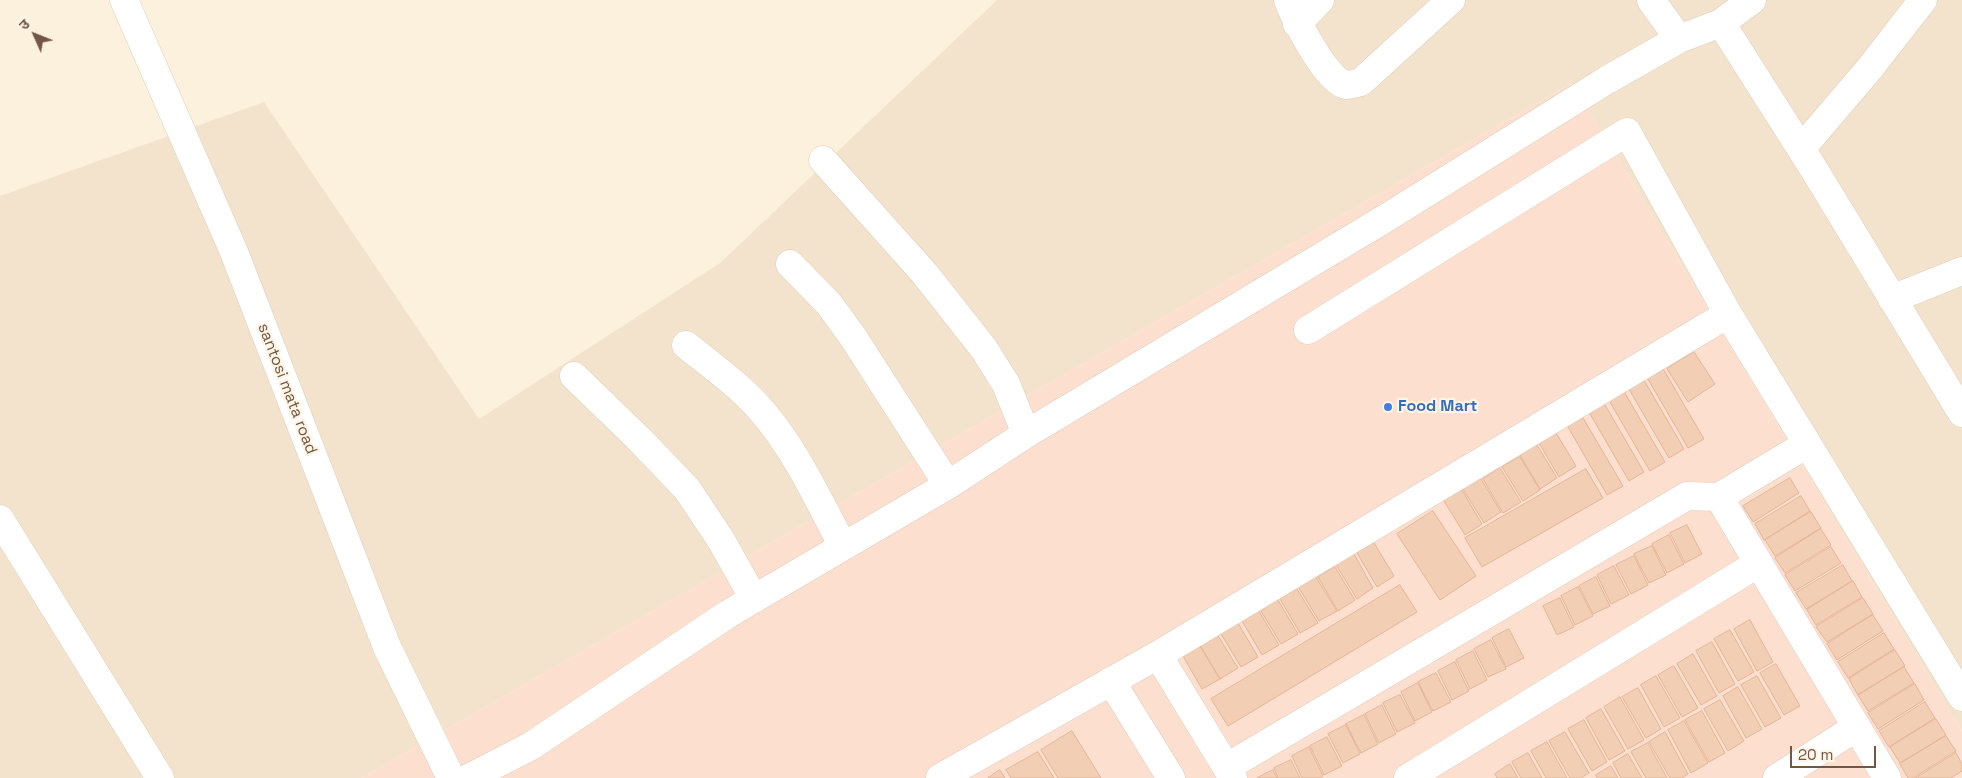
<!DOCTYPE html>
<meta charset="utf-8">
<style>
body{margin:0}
#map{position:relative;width:1962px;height:778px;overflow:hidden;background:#fcf1dd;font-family:"Space Grotesk","Noto Sans Devanagari",sans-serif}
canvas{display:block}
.north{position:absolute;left:10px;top:10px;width:50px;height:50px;-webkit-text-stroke:4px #fff5e4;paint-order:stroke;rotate:314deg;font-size:14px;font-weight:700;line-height:20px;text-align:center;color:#725646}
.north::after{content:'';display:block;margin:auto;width:18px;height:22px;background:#725646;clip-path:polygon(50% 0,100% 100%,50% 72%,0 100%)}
.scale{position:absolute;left:1790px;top:746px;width:86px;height:22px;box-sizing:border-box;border:2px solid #725646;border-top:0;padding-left:6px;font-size:15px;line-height:18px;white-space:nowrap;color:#725646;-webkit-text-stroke:4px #fff5e4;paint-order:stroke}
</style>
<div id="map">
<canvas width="1962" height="778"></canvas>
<div class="north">उ</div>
<div class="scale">20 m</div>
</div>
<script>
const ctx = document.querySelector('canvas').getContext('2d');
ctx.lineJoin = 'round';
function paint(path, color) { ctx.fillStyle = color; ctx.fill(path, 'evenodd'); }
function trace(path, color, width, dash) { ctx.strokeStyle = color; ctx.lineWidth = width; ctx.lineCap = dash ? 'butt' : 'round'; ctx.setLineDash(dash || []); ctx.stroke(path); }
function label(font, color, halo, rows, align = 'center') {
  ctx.font = font + ' "Space Grotesk",sans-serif'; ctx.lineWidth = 4.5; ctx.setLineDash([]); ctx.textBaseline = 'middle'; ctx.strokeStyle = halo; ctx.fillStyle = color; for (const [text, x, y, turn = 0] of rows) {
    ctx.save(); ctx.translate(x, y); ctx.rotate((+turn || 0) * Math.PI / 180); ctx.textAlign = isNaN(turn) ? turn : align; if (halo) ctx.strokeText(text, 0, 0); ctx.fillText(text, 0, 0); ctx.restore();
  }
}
paint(new Path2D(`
 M997,0H1962V731L1572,83L362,778H0V196L264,102L479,419L720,263Z`), '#f4e3cc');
paint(new Path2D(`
 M1572,83L1962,731V778H362Z`), '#fddfd0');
const building = new Path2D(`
 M1694,352L1715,384L1688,402L1667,369Z
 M1661,365L1704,439L1688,448L1645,374Z
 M1641,375L1684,449L1669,458L1626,384Z
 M1622,388L1665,462L1650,471L1607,397Z
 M1601,398L1644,472L1629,481L1586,407Z
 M1579,411L1623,486L1607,495L1564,420Z
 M1556,433L1576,466L1559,477L1539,443Z
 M1537,445L1557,478L1540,489L1520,455Z
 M1520,457L1540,490L1523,501L1502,467Z
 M1500,468L1521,502L1503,513L1483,479Z
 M1586,469L1603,498L1482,567L1465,538Z
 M1790,478L1799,493L1753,522L1743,506Z
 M1481,479L1501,512L1484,523L1463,489Z
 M1462,490L1482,524L1465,535L1444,501Z
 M1801,496L1810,511L1764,540L1755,524Z
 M1433,511L1476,576L1440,600L1397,534Z
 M1811,512L1821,528L1775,556L1765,540Z
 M1687,525L1702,554L1685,563L1670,533Z
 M1821,529L1831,545L1785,573L1775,558Z
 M1669,535L1684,564L1667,573L1652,544Z
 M1374,543L1394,576L1377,587L1357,553Z
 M1652,546L1666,575L1649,583L1634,554Z
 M1831,547L1841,563L1795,591L1785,575Z
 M1354,554L1373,588L1357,599L1336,565Z
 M1634,556L1648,585L1631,594L1616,565Z
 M1843,565L1852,581L1806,609L1796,593Z
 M1614,566L1629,595L1611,604L1597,575Z
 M1335,567L1355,600L1338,611L1318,577Z
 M1316,577L1337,611L1319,621L1299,588Z
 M1596,577L1610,606L1593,614L1579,586Z
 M1853,581L1862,597L1816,625L1807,610Z
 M1400,585L1417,612L1228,726L1211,699Z
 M1578,587L1593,616L1575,625L1561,596Z
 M1297,589L1318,623L1300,633L1280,599Z
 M1560,598L1574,627L1557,635L1543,606Z
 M1863,598L1873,614L1827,642L1816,627Z
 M1278,600L1298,634L1281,644L1261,611Z
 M1259,611L1279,645L1262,655L1242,621Z
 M1873,615L1883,631L1837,660L1827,644Z
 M1750,620L1773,662L1757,671L1734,629Z
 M1238,623L1258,657L1241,667L1221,634Z
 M1509,629L1524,658L1506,667L1492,638Z
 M1730,630L1754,672L1738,681L1714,639Z
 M1884,633L1894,649L1848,678L1838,662Z
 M1217,634L1238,668L1220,679L1200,645Z
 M1491,640L1506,669L1488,677L1474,649Z
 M1712,642L1735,684L1719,693L1696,651Z
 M1200,646L1220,679L1202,689L1183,656Z
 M1895,650L1905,666L1858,695L1849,679Z
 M1473,651L1487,680L1470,689L1456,660Z
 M1693,654L1717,696L1701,705L1677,664Z
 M1455,662L1469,691L1452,700L1438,671Z
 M1776,664L1800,706L1784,715L1760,673Z
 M1674,666L1698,708L1682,717L1658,675Z
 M1904,667L1914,683L1868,711L1858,695Z
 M1436,673L1451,702L1433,711L1418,682Z
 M1656,676L1680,718L1664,727L1641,685Z
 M1757,676L1781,718L1765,727L1741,685Z
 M1418,683L1432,712L1415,721L1401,692Z
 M1915,684L1924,700L1878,729L1868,713Z
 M1738,687L1762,729L1746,738L1723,696Z
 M1638,688L1661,729L1646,738L1622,697Z
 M1400,695L1415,723L1397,732L1383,703Z
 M1620,697L1644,740L1628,749L1604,707Z
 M1720,700L1744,741L1728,751L1704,709Z
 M1925,702L1935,718L1889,747L1879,731Z
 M1382,705L1396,734L1379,743L1365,714Z
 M1601,709L1625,751L1609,760L1586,718Z
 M1702,711L1725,753L1709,762L1685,720Z
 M1364,715L1378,744L1361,753L1346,724Z
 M1936,719L1946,735L1900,763L1890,747Z
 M1584,720L1607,762L1592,771L1568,729Z
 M1684,721L1708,763L1691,773L1668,730Z
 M1346,725L1360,754L1343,763L1328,734Z
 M1072,731L1101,778H1058L1041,750Z
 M1565,732L1589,773L1581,778H1570L1549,741Z
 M1665,732L1688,774L1682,778H1670L1649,742Z
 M1946,736L1956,751L1913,778H1908L1900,764Z
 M1327,737L1342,766L1324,775L1310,746Z
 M1547,742L1567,778H1546L1531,751Z
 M1648,743L1667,778H1646L1631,752Z
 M1309,747L1323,776L1320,778H1302L1292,756Z
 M1038,752L1054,778H1011L1006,770Z
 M1528,753L1542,778H1521L1512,762Z
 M1956,753L1962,764V771L1951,778H1916Z
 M1628,754L1642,778H1621L1613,763Z
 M1291,760L1300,778H1278L1274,768Z
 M1510,764L1518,778H1497L1495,774Z
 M1611,766L1618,778H1597L1596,775Z
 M1000,770L1005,778H988Z
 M1273,770L1277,778H1257Z`);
paint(building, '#f2ceb4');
trace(building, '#e5b595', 1);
const minor = new Path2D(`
 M124,0L234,252L387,647L451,778
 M1288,0C1295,19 1326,81 1346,85C1350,85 1357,83 1361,82L1451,0
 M1651,0L1679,39L1721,23
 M1752,0L1721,23L1815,171L1962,413
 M1297,24L1320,0
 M1801,149L1870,68L1923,0
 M823,160L925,274L984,349L1006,384L1026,434
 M790,264L829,304L853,337L948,485
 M1892,299L1962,271
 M1308,330L1627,132L1728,314
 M686,345C711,365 739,385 761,410C796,450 818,500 843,546
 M574,376L640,440L687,489L721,540L754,599
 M1807,444L1719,497L1887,778
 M0,519L160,778
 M1158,655L1728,314L1962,697
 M1111,681L1171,778
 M1227,767L1687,496L1719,497
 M469,778L531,746L728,614L948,485L1026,434L1386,218L1607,80L1679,39
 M940,778L1158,655L1233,778
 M1408,778L1759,563
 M1777,778L1857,727`);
trace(minor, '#e0cdba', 29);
trace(minor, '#fff', 28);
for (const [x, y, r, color] of [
 [1388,407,5,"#3f7fe0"]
]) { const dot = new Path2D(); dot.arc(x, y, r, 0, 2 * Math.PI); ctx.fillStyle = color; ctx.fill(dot); trace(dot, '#fff5e4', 2); }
label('16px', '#725646', '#fff5e4', [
 ["santosi mata road",287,389,69]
]);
label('bold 16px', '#366cbe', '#fff5e4', [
 ["Food Mart",1398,407]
], 'left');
</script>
